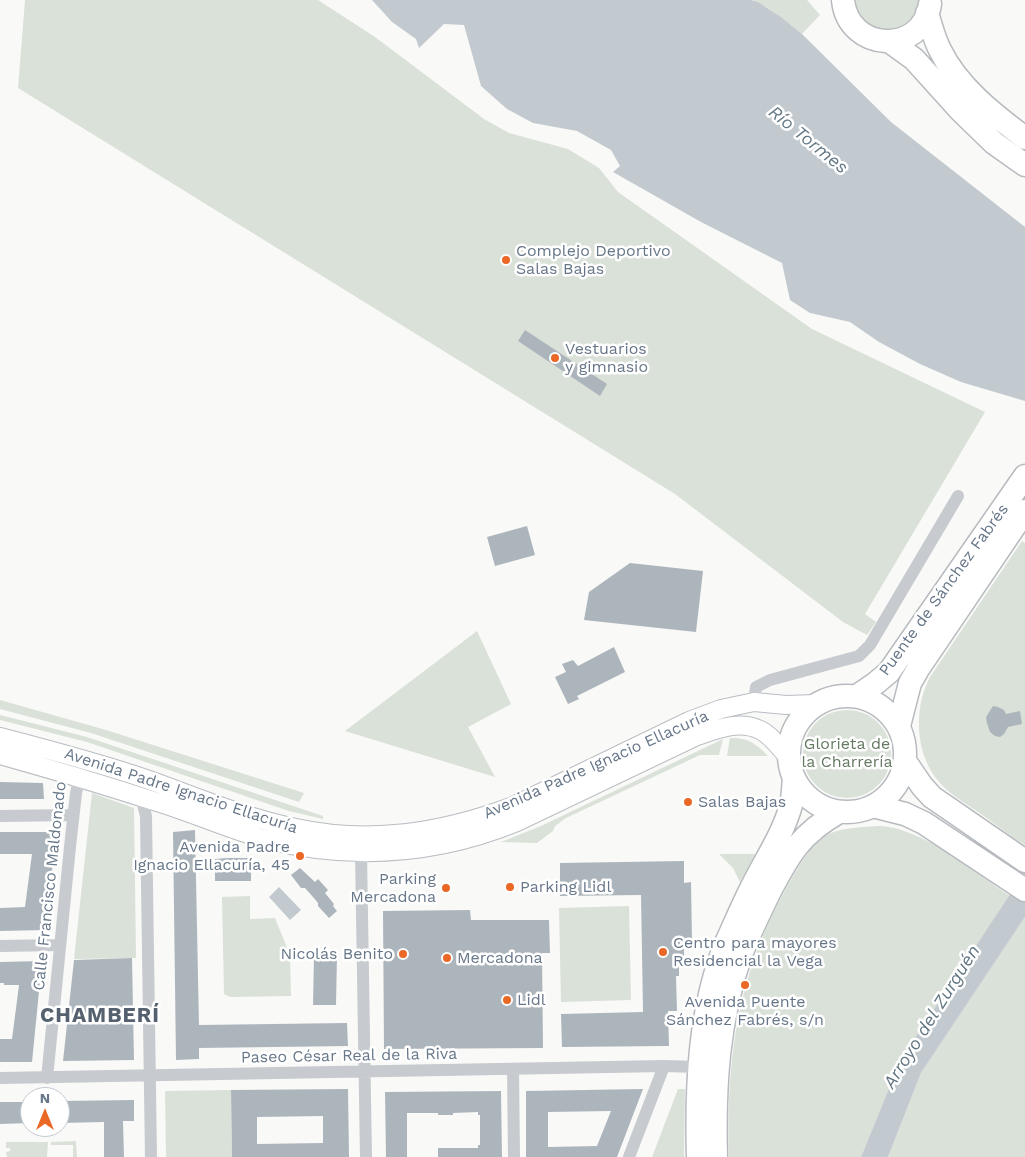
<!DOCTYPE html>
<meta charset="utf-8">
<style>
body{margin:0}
#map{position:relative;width:1025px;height:1157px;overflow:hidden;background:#f9f9f7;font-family:"Work Sans",sans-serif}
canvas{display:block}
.north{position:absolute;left:20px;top:1087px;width:50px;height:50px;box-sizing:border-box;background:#fff;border:1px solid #c2c9d0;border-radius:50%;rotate:0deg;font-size:14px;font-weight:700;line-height:20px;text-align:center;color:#677789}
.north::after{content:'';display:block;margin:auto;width:18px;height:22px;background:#ea6726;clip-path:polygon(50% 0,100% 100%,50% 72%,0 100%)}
</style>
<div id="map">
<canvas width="1025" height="1157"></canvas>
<div class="north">N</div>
</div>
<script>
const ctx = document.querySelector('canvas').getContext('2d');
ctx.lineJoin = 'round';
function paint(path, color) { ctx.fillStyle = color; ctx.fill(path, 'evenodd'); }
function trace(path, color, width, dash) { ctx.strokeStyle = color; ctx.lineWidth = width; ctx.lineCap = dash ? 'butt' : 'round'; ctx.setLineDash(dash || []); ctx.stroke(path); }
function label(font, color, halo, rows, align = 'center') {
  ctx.font = font + ' "Work Sans",sans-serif'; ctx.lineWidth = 5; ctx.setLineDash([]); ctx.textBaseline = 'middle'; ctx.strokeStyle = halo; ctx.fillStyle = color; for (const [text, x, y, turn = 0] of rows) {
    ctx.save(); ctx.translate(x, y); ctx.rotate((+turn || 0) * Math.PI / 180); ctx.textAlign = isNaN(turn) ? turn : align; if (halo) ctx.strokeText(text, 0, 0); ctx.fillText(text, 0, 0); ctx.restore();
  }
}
paint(new Path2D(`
 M25,0H318L375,37L484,119L509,133L568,149L599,168L618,192L812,329L985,412L865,614L876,622L867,635L843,622L675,494L18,88Z
 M752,0H807L820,15L802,34C787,22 770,7 752,0Z
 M854,0H919C915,30 874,43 858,15C856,11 855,5 854,0Z
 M1022,541L1025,543V845C1011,837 998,826 984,816C970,806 951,796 939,782C915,754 913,709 930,677Z
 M477,631L511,704L468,727L495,777L345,731Z
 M0,700L106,730L304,793L299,802L91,733L0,709Z
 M803 754a44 44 0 1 1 88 0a44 44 0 1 1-88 0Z
 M0,715L87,737L323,816V819L289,811L87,742L0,720Z
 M730,738C747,737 757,744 768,756H727Z
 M723,739L719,755H700L566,818L555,826L553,831L537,843L501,842L541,826Z
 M92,793L134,808L136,958L74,959Z
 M880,826C923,828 974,872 1010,896L901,1059L861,1157H729C726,1058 738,972 788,885C799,866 811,843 831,833C846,827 865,827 880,826Z
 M719,854H755L740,882L733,868Z
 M250,896V919L275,918L290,955L291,996L230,997L224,994L222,897Z
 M629,906L631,1000L561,1002L559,908Z
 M1025,917V1157H888L921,1073Z
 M678,1089H685L684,1157H652Z
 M231,1090L232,1157H166L165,1091Z
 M76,1141L77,1157H73V1145H51V1142Z
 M6,1142H48L47,1157H7L6,1152L10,1151V1148H6Z`), '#dae1d8');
paint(new Path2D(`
 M372,0H751L758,2L781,17L802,34L891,122L1025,227V401L961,382L920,364L879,342L850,322L810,313L790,300L782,263L701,222L613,172L620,166L611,150L577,131L533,123L507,109L481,86L464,25L444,24L419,48L416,39L392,22Z
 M1025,870V917L921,1073L888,1157H861L901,1059L1009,896Z
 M279,887L301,910L290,920L269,897Z`), '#c2cad0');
paint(new Path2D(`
 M525,330L607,384L600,396L518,341Z
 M527,526L535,555L495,566L487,537Z
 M630,563L703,571L696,632L584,620L589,592Z
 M614,647L625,672L577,696L579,699L568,704L555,677L566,672L562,664L573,660L578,666Z
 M993,706L998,707L1004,710L1006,714L1020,711L1022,724L1008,727L1004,734L1000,737L995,736L990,732L987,723L986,717Z
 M0,782L43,783L44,799H0Z
 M195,830L199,1025L347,1023L348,1046L199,1048V1059L176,1060L173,832Z
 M0,832H56L46,930L0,931V908L25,907L32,854H0Z
 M227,858H251V881H215V859Z
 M684,861V883L691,882L692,940H684V963L679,964V976H676L677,1011H668L669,1046L562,1047L561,1014L643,1012L641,895L560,896V863Z
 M300,868L315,882L318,879L328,890L325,893L334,904L333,906L337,911L329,918L318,906V903L313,897L305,888H301L291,875Z
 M470,910L471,920H549L550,953H542L543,1048L384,1049L383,911Z
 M314,956H337L336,1005H313Z
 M132,958L134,1060L63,1061L74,960Z
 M42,961L32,1062H0V1039H12L19,985H4V983H0V962Z
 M348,1089L349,1157H232L231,1090ZM323,1116V1143L257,1144V1117Z
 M643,1089L617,1157H526V1091ZM611,1111L597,1146L548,1147V1112Z
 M501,1091L502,1157H438V1148H478V1145H480V1115H478V1112L453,1113V1115H438V1113H407V1157H386L385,1092Z
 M134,1100V1121H123L124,1157H104V1122L60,1123V1101Z
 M0,1102H30V1123L0,1124Z`), '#adb5bc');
const secondary = new Path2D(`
 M0,737C50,750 100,763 149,780C197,797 246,818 296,828C370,844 440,833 511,807L689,721L721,709L754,702L786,705L816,704
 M0,755C54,770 107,786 160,803C195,814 229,829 264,839C351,861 434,856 517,822L697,736C718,729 739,720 760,730C771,735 781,749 788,757`);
const highway = new Path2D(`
 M843,0C848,52 922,56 930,4
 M927,13C931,25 934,39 940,50C958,87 993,114 1025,138
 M889,41L914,59L961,111L994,143L1025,165
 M789 754a58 58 0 1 1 116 0a58 58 0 1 1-116 0Z
 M857,696L876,683L889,672L1025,476
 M899,726L910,683L918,669L1025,511
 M905,761L922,786L932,797L1025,861
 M873,806L905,814L924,823L1025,890
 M698,1157C696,1087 699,1009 726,943C736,921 745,899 757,877C769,854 784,831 791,805C793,797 793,787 794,779
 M716,1157C714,1087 718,1018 742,952C750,932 760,912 769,893C789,855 800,834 839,812`);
trace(secondary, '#b9bec3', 20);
trace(highway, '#b7bbbf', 25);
trace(new Path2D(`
 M754,702L756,687L770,680L859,656L870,645L958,496
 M141,797L146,816L151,1157
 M0,816L73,815
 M361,853L366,1157
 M0,946L59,945
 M513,1069L514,1157
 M0,1078L664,1066L699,1067
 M47,1078L70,847L76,793L81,770
 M629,1157L664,1066`), '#c7cace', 12);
trace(secondary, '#fff', 18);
trace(highway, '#fff', 22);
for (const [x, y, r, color] of [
 [506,260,5,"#ea6726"],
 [555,358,5,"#ea6726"],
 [688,802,5,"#ea6726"],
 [300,856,5,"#ea6726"],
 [510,887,5,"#ea6726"],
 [446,888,5,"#ea6726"],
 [663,952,5,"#ea6726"],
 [403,954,5,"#ea6726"],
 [447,958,5,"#ea6726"],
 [745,985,5,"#ea6726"],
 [507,1000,5,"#ea6726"]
]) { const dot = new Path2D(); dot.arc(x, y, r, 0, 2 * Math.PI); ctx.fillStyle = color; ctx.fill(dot); trace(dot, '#fff', 2); }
label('16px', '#677789', '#fff', [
 ["Complejo Deportivo",516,251],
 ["Salas Bajas",516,269],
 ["Vestuarios",565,349],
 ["y gimnasio",565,367],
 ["Salas Bajas",698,802],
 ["Avenida Padre",290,847,"right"],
 ["Ignacio Ellacuría, 45",290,865,"right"],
 ["Parking",436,879,"right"],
 ["Mercadona",436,897,"right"],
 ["Parking Lidl",520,887],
 ["Centro para mayores",673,943],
 ["Residencial la Vega",673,961],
 ["Nicolás Benito",393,954,"right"],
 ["Mercadona",457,958],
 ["Lidl",517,1000],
 ["Avenida Puente",745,1002,"center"],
 ["Sánchez Fabrés, s/n",745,1020,"center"]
], 'left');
label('16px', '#677789', '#fff', [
 ["Puente de Sánchez Fabrés",944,590,-54],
 ["Avenida Padre Ignacio Ellacuría",596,765,-24],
 ["Avenida Padre Ignacio Ellacuría",181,791,18],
 ["Calle Francisco Maldonado",50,886,-84],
 ["Paseo César Real de la Riva",349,1056,-1]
]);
label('16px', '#657a62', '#fff', [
 ["Glorieta de",847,744],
 ["la Charrería",847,762]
]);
label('italic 18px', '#637784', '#fff', [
 ["Río Tormes",808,140,39],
 ["Arroyo del Zurguén",932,1017,-58]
]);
ctx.letterSpacing = '1px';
label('bold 21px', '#55616e', '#fff', [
 ["CHAMBERÍ",100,1016]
]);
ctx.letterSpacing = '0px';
</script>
